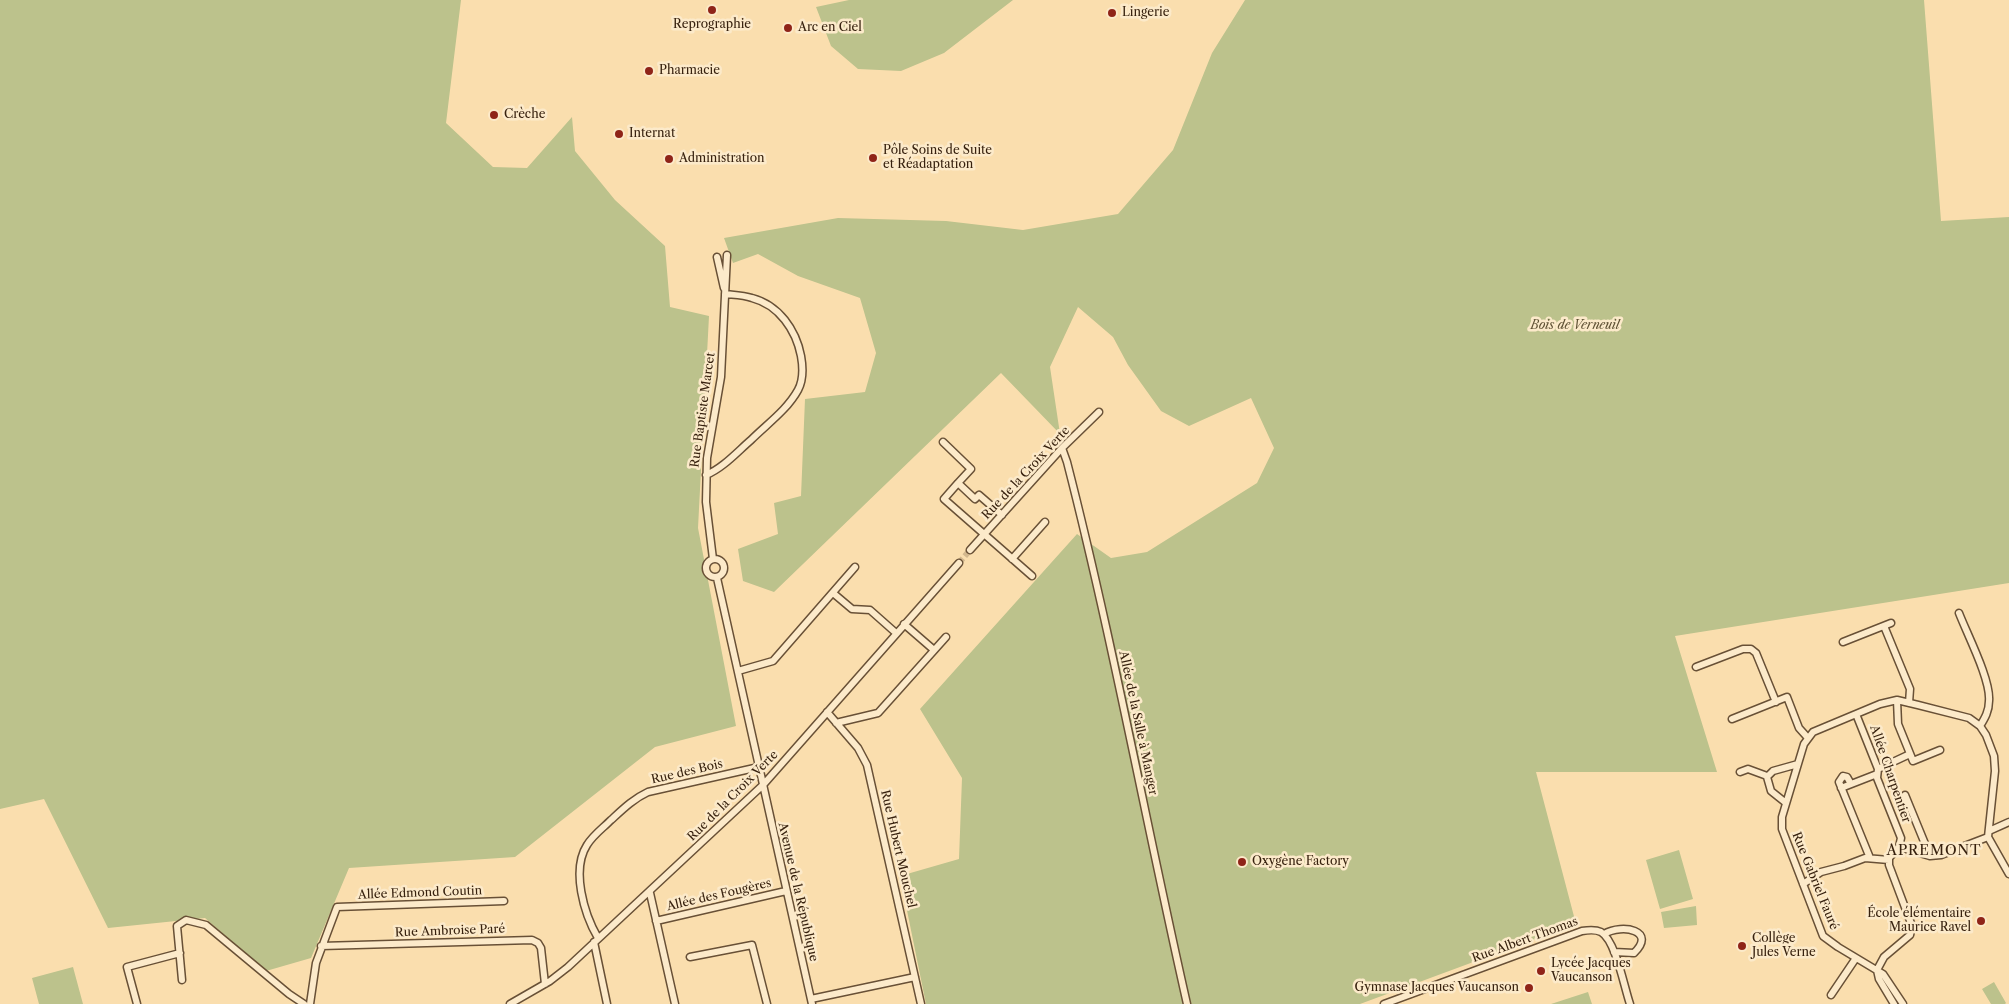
<!DOCTYPE html>
<meta charset="utf-8">
<style>
body{margin:0}
canvas{display:block;background:#fadeae}
</style>
<canvas width="2009" height="1004"></canvas>
<script>
const ctx = document.querySelector('canvas').getContext('2d');
ctx.lineJoin = 'round';
function paint(path, color) { ctx.fillStyle = color; ctx.fill(path, 'evenodd'); }
function trace(path, color, width, dash) { ctx.strokeStyle = color; ctx.lineWidth = width; ctx.lineCap = dash ? 'butt' : 'round'; ctx.setLineDash(dash || []); ctx.stroke(path); }
function label(font, color, halo, rows, align = 'center') {
  ctx.font = font + ' "Libre Caslon Text",serif'; ctx.lineWidth = 5; ctx.setLineDash([]); ctx.textBaseline = 'middle'; ctx.strokeStyle = halo; ctx.fillStyle = color; for (const [text, x, y, turn = 0] of rows) {
    ctx.save(); ctx.translate(x, y); ctx.rotate((+turn || 0) * Math.PI / 180); ctx.textAlign = isNaN(turn) ? turn : align; if (halo) ctx.strokeText(text, 0, 0); ctx.fillText(text, 0, 0); ctx.restore();
  }
}
paint(new Path2D(`
 M0,0H461L446,123L493,167L527,168L572,117L575,151L615,200L665,246L670,307L709,316L698,528L736,726L655,747L515,857L349,868L311,958L266,971L205,918L108,928L44,799L0,809Z
 M849,0H1013L944,53L901,71L858,69L831,46L816,7Z
 M1245,0H1924L1941,221L2009,217V583L1675,636L1717,772H1536L1576,924L1360,1004H926L900,876L959,859L962,778L920,709L1077,534L1111,558L1147,552L1257,483L1274,448L1251,398L1189,426L1161,411L1128,365L1113,337L1078,307L1050,367L1060,434L1001,373L774,592L743,581L738,549L778,534L774,503L801,496L805,399L865,392L876,353L860,298L798,276L758,254L733,263L724,238L838,218L946,221L1023,230L1118,214L1173,150L1212,53Z
 M1679,850L1693,899L1660,909L1646,860Z
 M1696,906L1697,925L1664,928L1661,912Z
 M73,967L83,1004H39L32,978Z
 M1994,982L2006,1003L2005,1004H1991L1982,989Z
 M1588,992L1592,1004H1551Z`), '#bcc28c');
trace(new Path2D(`
 M959,563L970,550`), '#d3b88e', 6, [6, 3]);
const minor = new Path2D(`
 M717,257L724,288
 M943,442L971,469L958,483L975,499L979,495L1002,515
 M1062,448L1067,462C1113,641 1146,824 1187,1004
 M706,475C723,468 737,452 751,440C767,424 787,410 798,390C804,379 803,367 801,356C796,330 779,305 752,298C743,295 734,295 725,294
 M958,483L944,499L1032,576
 M970,550L1062,448L1099,412
 M706 568a9 9 0 1 1 18 0a9 9 0 1 1-18 0Z
 M713,559L706,502L707,458L721,377L727,255
 M1012,559L1045,522
 M717,578L812,1004
 M833,593L852,609L870,610L896,633
 M1959,613C1967,634 1991,680 1989,701C1989,711 1985,718 1980,726
 M904,624L934,650
 M1884,626L1910,689L1909,703
 M1843,642L1891,623
 M1696,667L1743,649H1751L1756,653L1776,702
 M738,671L773,661L855,567
 M1897,700L1898,724L1913,761L1940,750
 M827,712L858,748L867,765L921,1004
 M1856,714L1878,769L1877,778L1901,838L1899,847L1889,858V865L1912,926L1910,935L1884,957L1877,970
 M1732,719L1787,697L1799,728L1808,738
 M836,723L878,713L946,637
 M1878,769L1910,754
 M1740,772L1748,769L1767,776
 M1851,784L1847,777L1843,776L1839,782L1870,858
 M1841,788L1877,774
 M1905,795L1930,856
 M1786,803L1771,791L1767,777L1773,771L1798,764
 M1989,831L2009,822
 M1899,847L1930,856L1941,855L1988,837
 M1803,884L1821,872L1844,866L1865,858L1889,860
 M650,893L675,1004
 M656,921L786,891
 M1604,934C1623,923 1657,931 1634,953L1614,952
 M598,938C584,914 571,870 587,845C593,835 603,828 611,820C623,809 633,799 648,792L759,767
 M594,942L607,1004
 M321,946L532,940L538,943L541,948L545,984
 M690,957L752,945L767,1004
 M1877,970L1879,979L1894,1004
 M182,980L177,926L186,920L206,925L289,994L304,1004
 M1831,995L1856,958
 M811,999L915,977
 M137,1004L127,967L180,953
 M310,1004L316,963L337,907L504,901
 M510,1004L550,981L568,967L763,785L959,563
 M1384,1004L1582,931C1588,930 1595,929 1601,932C1616,941 1624,987 1630,1004
 M1903,1004L1883,974L1838,947L1823,936L1782,829V817L1804,744L1813,732L1880,704L1897,700L1918,705L1969,718L1980,726L1986,735L1994,756L1995,771L1988,837L2009,874`);
trace(minor, '#685036', 9);
trace(minor, '#fceaca', 6);
for (const [x, y, r, color] of [
 [712,10,5,"#8f2418"],
 [1112,13,5,"#8f2418"],
 [788,28,5,"#8f2418"],
 [649,71,5,"#8f2418"],
 [494,115,5,"#8f2418"],
 [619,134,5,"#8f2418"],
 [873,158,5,"#8f2418"],
 [669,159,5,"#8f2418"],
 [1242,862,5,"#8f2418"],
 [1981,921,5,"#8f2418"],
 [1742,946,5,"#8f2418"],
 [1541,971,5,"#8f2418"],
 [1529,988,5,"#8f2418"]
]) { const dot = new Path2D(); dot.arc(x, y, r, 0, 2 * Math.PI); ctx.fillStyle = color; ctx.fill(dot); trace(dot, '#fceaca', 2); }
label('12px', '#37210e', '#fceaca', [
 ["Lingerie",1122,13],
 ["Reprographie",712,25,"center"],
 ["Arc en Ciel",798,28],
 ["Pharmacie",659,71],
 ["Crèche",504,115],
 ["Internat",629,134],
 ["Pôle Soins de Suite",883,151],
 ["et Réadaptation",883,165],
 ["Administration",679,159],
 ["Oxygène Factory",1252,862],
 ["École élémentaire",1971,914,"right"],
 ["Maurice Ravel",1971,928,"right"],
 ["Collège",1752,939],
 ["Jules Verne",1752,953],
 ["Lycée Jacques",1551,964],
 ["Vaucanson",1551,978],
 ["Gymnase Jacques Vaucanson",1519,988,"right"]
], 'left');
label('italic 12px', '#5f5134', '#fceaca', [
 ["Bois de Verneuil",1575,326]
]);
label('12px', '#37210e', '#fceaca', [
 ["Rue Baptiste Marcet",703,410,-82],
 ["Rue de la Croix Verte",1026,473,-47],
 ["Allée de la Salle à Manger",1138,723,78],
 ["Rue des Bois",687,772,-13],
 ["Allée Charpentier",1890,774,71],
 ["Rue de la Croix Verte",733,796,-45],
 ["Rue Hubert Mouchel",898,849,77],
 ["Rue Gabriel Fauré",1815,881,68],
 ["Avenue de la République",798,892,77],
 ["Allée Edmond Coutin",420,893,-2],
 ["Allée des Fougères",719,895,-13],
 ["Rue Ambroise Paré",450,931,-2],
 ["Rue Albert Thomas",1525,940,-20]
]);
ctx.letterSpacing = '1px';
label('14px', '#37210e', '#fceaca', [
 ["APREMONT",1934,851]
]);
ctx.letterSpacing = '0px';
</script>
